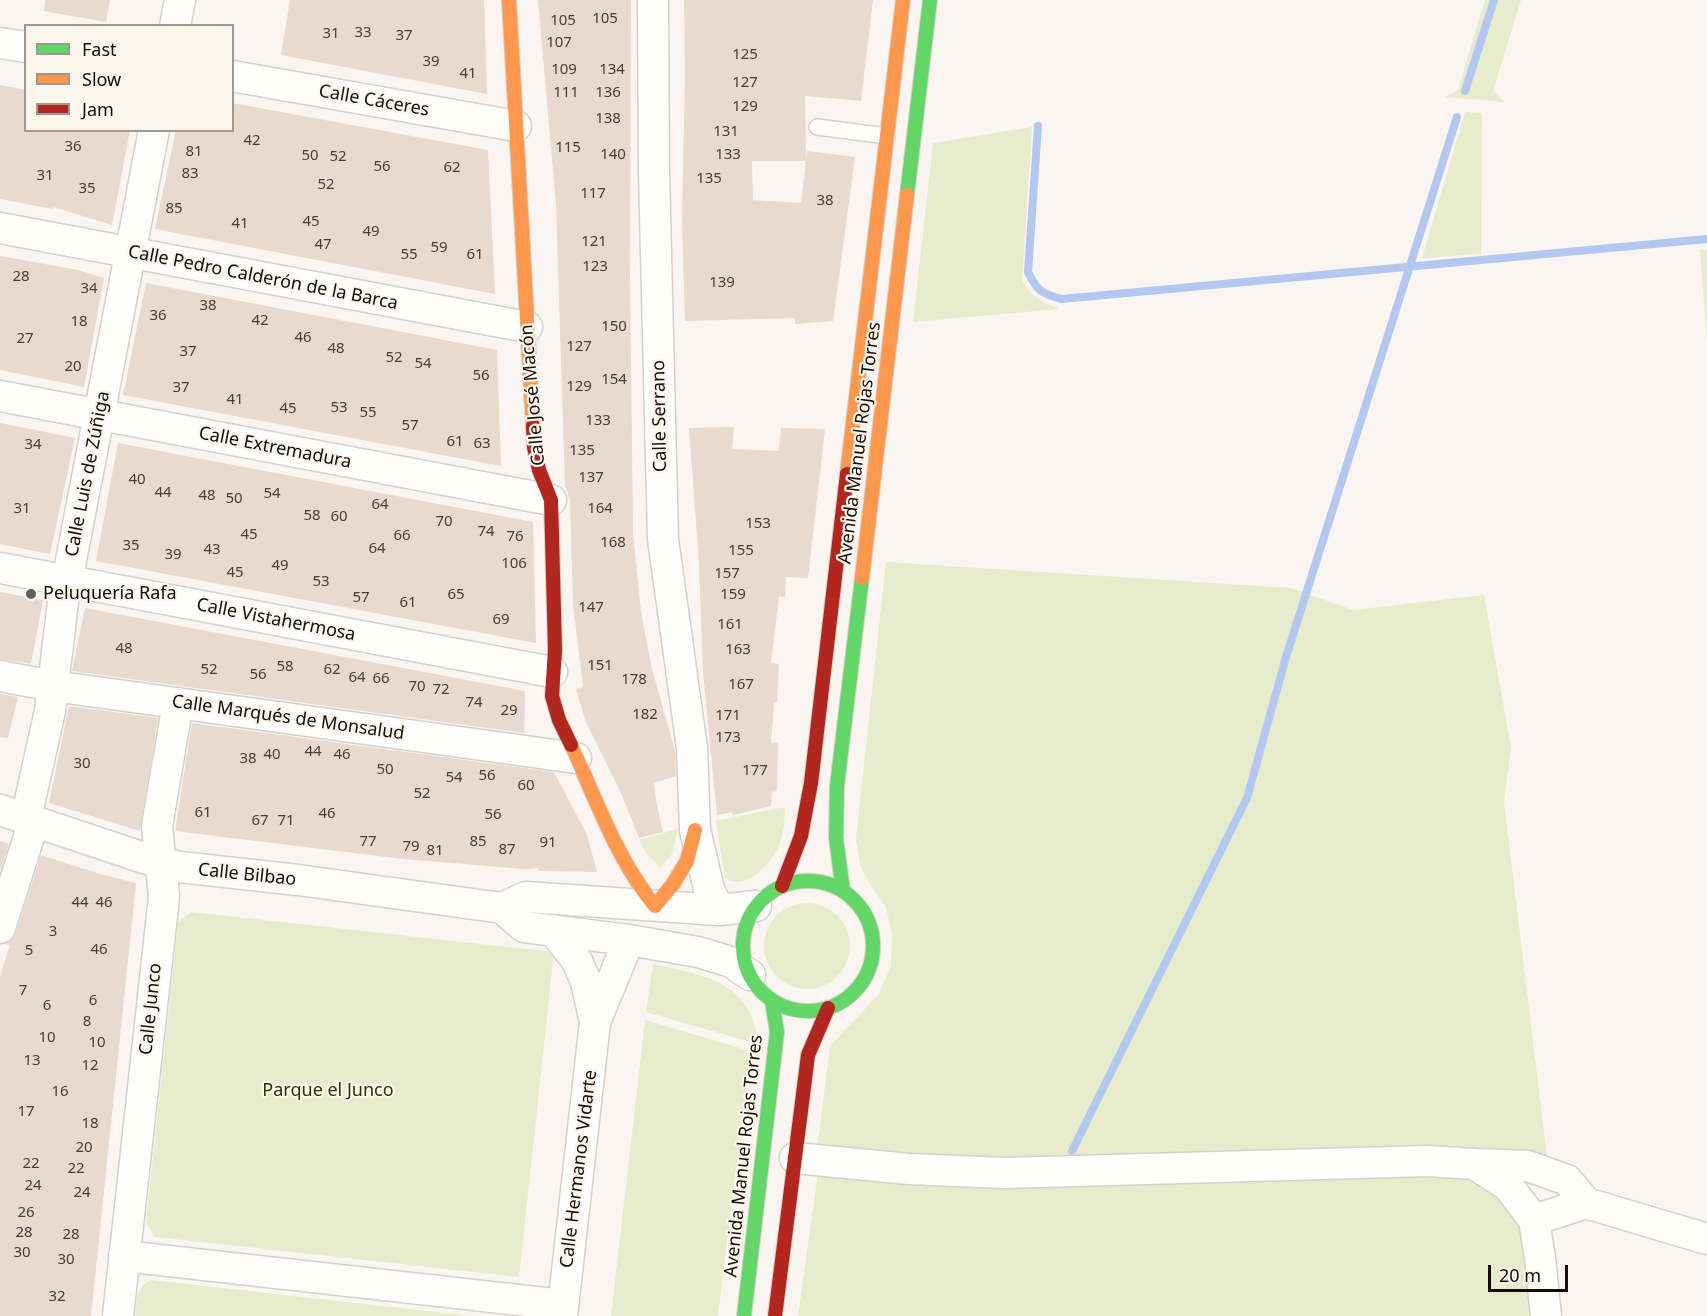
<!DOCTYPE html>
<meta charset="utf-8">
<style>
body{margin:0}
#map{position:relative;width:1707px;height:1316px;overflow:hidden;background:#faf5f0;font-family:"Noto Sans",sans-serif}
canvas{display:block}
.legend{position:absolute;left:24px;top:24px;width:210px;height:108px;box-sizing:border-box;background:#fdf6ed;border:2px solid #9f9991;margin:0;padding:8px 10px;list-style:none;font-size:18px;color:#130d06}
.legend li{display:flex;align-items:center;gap:12px;height:30px}
.legend b{width:30px;border:2px solid #9f9991}
.scale{position:absolute;left:1488px;top:1265px;width:80px;height:27px;box-sizing:border-box;border:3px solid #130d06;border-top:0;padding-left:8px;font-size:18px;line-height:21px;white-space:nowrap;color:#130d06;-webkit-text-stroke:4px #fdf6ed;paint-order:stroke}
</style>
<div id="map">
<canvas width="1707" height="1316"></canvas>
<ul class="legend">
<li><b style="height:8px;background:#63d668"></b>Fast</li>
<li><b style="height:8px;background:#ff974d"></b>Slow</li>
<li><b style="height:8px;background:#b3261e"></b>Jam</li>
</ul>
<div class="scale">20 m</div>
</div>
<script>
const ctx = document.querySelector('canvas').getContext('2d');
ctx.lineJoin = 'round';
function paint(path, color) { ctx.fillStyle = color; ctx.fill(path, 'evenodd'); }
function trace(path, color, width, dash) { ctx.strokeStyle = color; ctx.lineWidth = width; ctx.lineCap = dash ? 'butt' : 'round'; ctx.setLineDash(dash || []); ctx.stroke(path); }
function label(font, color, halo, rows, align = 'center') {
  ctx.font = font + ' "Noto Sans",sans-serif'; ctx.lineWidth = 4.5; ctx.setLineDash([]); ctx.textBaseline = 'middle'; ctx.strokeStyle = halo; ctx.fillStyle = color; for (const [text, x, y, turn = 0] of rows) {
    ctx.save(); ctx.translate(x, y); ctx.rotate((+turn || 0) * Math.PI / 180); ctx.textAlign = isNaN(turn) ? turn : align; if (halo) ctx.strokeText(text, 0, 0); ctx.fillText(text, 0, 0); ctx.restore();
  }
}
paint(new Path2D(`
 M1485,0H1521L1493,91L1505,102L1445,97L1458,90Z
 M1465,112L1482,113L1481,254L1422,258Z
 M1032,127L1022,280C1030,297 1043,302 1059,309L913,322L933,143Z
 M1700,250H1707V343Z
 M886,562L1291,588L1353,610L1484,595L1511,748L1504,802L1547,1157L1053,1162L817,1150L830,1046L879,994L891,966L892,935L886,907L871,886L860,865L856,838Z
 M785,807C784,816 785,827 782,836C777,858 749,893 725,878L716,821Z
 M678,829L672,854L660,868L647,854L639,840Z
 M764 946a43 43 0 1 1 86 0a43 43 0 1 1-86 0Z
 M191,912L554,952L519,1277L155,1237L146,1222L178,922Z
 M653,964C690,973 740,978 753,1021C756,1028 757,1036 758,1044L646,1012Z
 M645,1020L750,1051L718,1316H611Z
 M818,1173L1452,1174L1481,1181L1504,1197L1520,1220L1535,1316H798Z
 M152,1280L471,1316H135C137,1300 135,1286 152,1280Z`), '#e7eccd');
trace(new Path2D(`
 M1465,91L1494,0
 M1038,126L1028,272C1037,291 1042,294 1062,299L1707,239
 M1072,1151L1247,798L1286,657L1457,117`), '#b3c8f1', 8);
paint(new Path2D(`
 M45,0H110L106,22L44,11Z
 M290,0H484L487,94L281,55Z
 M538,0H631L630,279L633,532L641,612L651,665L675,751L676,776L654,783L656,801L663,832L639,838L621,793L586,722L576,689L583,687L573,604L570,500L565,485L556,205Z
 M684,0H873L861,101L805,96L806,161H752L753,200L801,203L807,151L855,157L833,321L795,324V318L685,321L682,221L685,73Z
 M0,85L26,90V130H130L112,225L53,207V209L0,199Z
 M232,103L488,150L495,294L155,229L176,130H232Z
 M0,256L78,270L104,278L84,387L0,370Z
 M146,283L497,350L501,466L123,395Z
 M0,423L75,438L50,554L0,544Z
 M734,427L732,449L779,451L781,428L825,429L808,578L786,577L785,597L779,596L771,663L779,664L777,702L774,703L771,743L778,742L777,791L772,792L771,806L733,815L732,812L717,815L703,672L699,563L689,428Z
 M118,443L533,522L536,643L96,561Z
 M0,592L43,600L31,664L0,659Z
 M85,608L525,691L524,733L72,671Z
 M0,694L18,697L8,738L0,737Z
 M69,706L158,718L140,831L49,803Z
 M192,723L554,772L587,835L597,872L539,871L538,868L524,869L403,859L175,831Z
 M0,841L9,844L0,871Z
 M41,855L97,873L136,883L91,1316H0V976L10,945L5,944L12,940L16,933Z`), '#e8dace');
const lane = new Path2D(`
 M817,127L887,136`);
const street = new Path2D(`
 M653,0L654,172L663,539L692,748L695,830L709,889L719,910
 M175,26L180,0
 M0,43L26,47
 M232,76L516,126
 M0,228L527,327
 M0,396L551,500
 M0,568L552,672
 M0,676L53,686L576,758
 M0,810L147,859L180,867L298,880L502,908L526,897L719,910L756,906
 M26,818L50,711L63,602L154,130
 M502,908L524,927L629,940L698,952L731,962L750,975
 M0,928L34,821
 M553,930L577,961L586,982L595,1022
 M795,1158L909,1169L1005,1173L1428,1161L1474,1164L1508,1186L1534,1220L1540,1258L1546,1316
 M1474,1164L1528,1166L1567,1180L1586,1203
 M1534,1220L1586,1203L1707,1239
 M124,1256L563,1305
 M118,1316L164,897L157,826L178,703
 M562,1316L595,1022L629,940`);
const fast = new Path2D(`
 M907,195L930,0
 M743 946a65 65 0 1 1 130 0a65 65 0 1 1-130 0Z
 M843,891L836,838L837,786L862,578
 M744,1316L777,1032L772,1001`);
const slow = new Path2D(`
 M509,0L533,426
 M847,474L903,0
 M862,578L907,195
 M571,745C596,799 617,860 655,906L673,884L687,861L695,830`);
const jam = new Path2D(`
 M533,426L534,447L539,470L551,500L555,650L552,696L559,720L571,745
 M782,886L801,836L811,783L847,474
 M775,1316L808,1055L828,1008`);
trace(lane, '#d6d1ca', 18);
trace(street, '#d6d1ca', 33);
trace(fast, '#d6d1ca', 16);
trace(slow, '#d6d1ca', 16);
trace(jam, '#d6d1ca', 16);
trace(lane, '#fefefd', 15);
trace(street, '#fefefd', 30);
trace(fast, '#63d668', 14);
trace(slow, '#ff974d', 14);
trace(jam, '#b3261e', 14);
for (const [x, y, r, color] of [
 [31,594,6,"#645e58"]
]) { const dot = new Path2D(); dot.arc(x, y, r, 0, 2 * Math.PI); ctx.fillStyle = color; ctx.fill(dot); trace(dot, '#fdf6ed', 2); }
label('15px', '#484038', null, [
 ["105",605,19],
 ["105",563,21],
 ["33",363,33],
 ["31",331,34],
 ["37",404,36],
 ["107",559,43],
 ["125",745,55],
 ["39",431,62],
 ["109",564,70],
 ["134",612,70],
 ["41",468,74],
 ["127",745,83],
 ["111",566,93],
 ["136",608,93],
 ["129",745,107],
 ["138",608,119],
 ["131",726,132],
 ["42",252,141],
 ["36",73,147],
 ["115",568,148],
 ["81",194,152],
 ["140",613,155],
 ["133",728,155],
 ["50",310,156],
 ["52",338,157],
 ["56",382,167],
 ["62",452,168],
 ["83",190,174],
 ["31",45,176],
 ["135",709,179],
 ["52",326,185],
 ["35",87,189],
 ["117",593,194],
 ["38",825,201],
 ["85",174,209],
 ["45",311,222],
 ["41",240,224],
 ["49",371,232],
 ["121",594,242],
 ["47",323,245],
 ["59",439,248],
 ["55",409,255],
 ["61",475,255],
 ["123",595,267],
 ["28",21,277],
 ["139",722,283],
 ["34",89,289],
 ["38",208,306],
 ["36",158,316],
 ["42",260,321],
 ["18",79,322],
 ["150",614,327],
 ["46",303,338],
 ["27",25,339],
 ["127",579,347],
 ["48",336,349],
 ["37",188,352],
 ["52",394,358],
 ["54",423,364],
 ["20",73,367],
 ["56",481,376],
 ["154",614,380],
 ["129",579,387],
 ["37",181,388],
 ["41",235,400],
 ["53",339,408],
 ["45",288,409],
 ["55",368,413],
 ["133",598,421],
 ["57",410,426],
 ["61",455,442],
 ["63",482,444],
 ["34",33,445],
 ["135",582,451],
 ["137",591,478],
 ["40",137,480],
 ["44",163,493],
 ["54",272,494],
 ["48",207,496],
 ["50",234,499],
 ["64",380,505],
 ["31",22,509],
 ["164",600,509],
 ["58",312,516],
 ["60",339,517],
 ["70",444,522],
 ["153",758,524],
 ["74",486,532],
 ["45",249,535],
 ["66",402,536],
 ["76",515,537],
 ["168",613,543],
 ["35",131,546],
 ["64",377,549],
 ["43",212,550],
 ["155",741,551],
 ["39",173,555],
 ["106",514,564],
 ["49",280,566],
 ["45",235,573],
 ["157",727,574],
 ["53",321,582],
 ["65",456,595],
 ["159",733,595],
 ["57",361,598],
 ["61",408,603],
 ["147",591,608],
 ["69",501,620],
 ["161",730,625],
 ["48",124,649],
 ["163",738,650],
 ["151",600,666],
 ["58",285,667],
 ["52",209,670],
 ["62",332,670],
 ["56",258,675],
 ["64",357,678],
 ["66",381,679],
 ["178",634,680],
 ["167",741,685],
 ["70",417,687],
 ["72",441,690],
 ["74",474,703],
 ["29",509,711],
 ["182",645,715],
 ["171",728,716],
 ["173",728,738],
 ["44",313,752],
 ["40",272,755],
 ["46",342,755],
 ["38",248,759],
 ["30",82,764],
 ["50",385,770],
 ["177",755,771],
 ["56",487,776],
 ["54",454,778],
 ["60",526,786],
 ["52",422,794],
 ["61",203,813],
 ["46",327,814],
 ["56",493,815],
 ["67",260,821],
 ["71",286,821],
 ["77",368,842],
 ["85",478,842],
 ["91",548,843],
 ["79",411,847],
 ["87",507,850],
 ["81",435,851],
 ["44",80,903],
 ["46",104,903],
 ["3",53,932],
 ["46",99,950],
 ["5",29,951],
 ["7",23,991],
 ["6",93,1001],
 ["6",47,1006],
 ["8",87,1022],
 ["10",47,1038],
 ["10",97,1043],
 ["13",32,1061],
 ["12",90,1066],
 ["16",60,1092],
 ["17",26,1112],
 ["18",90,1124],
 ["20",84,1148],
 ["22",31,1164],
 ["22",76,1169],
 ["24",33,1186],
 ["24",82,1193],
 ["26",26,1213],
 ["28",24,1233],
 ["28",71,1235],
 ["30",22,1253],
 ["30",66,1260],
 ["32",57,1297]
]);
label('18px', '#130d06', '#fdf6ed', [
 ["Calle Cáceres",374,101,10],
 ["Calle Pedro Calderón de la Barca",263,278,11],
 ["Calle José Macón",533,395,-95],
 ["Calle Serrano",660,416,-91],
 ["Avenida Manuel Rojas Torres",860,443,-83],
 ["Calle Extremadura",275,448,11],
 ["Calle Luis de Zúñiga",88,474,-79],
 ["Calle Vistahermosa",276,620,11],
 ["Calle Marqués de Monsalud",288,718,8],
 ["Calle Bilbao",247,875,6],
 ["Calle Junco",151,1009,-84],
 ["Avenida Manuel Rojas Torres",744,1156,-84],
 ["Calle Hermanos Vidarte",579,1169,-83]
]);
label('18px', '#130d06', '#fdf6ed', [
 ["Peluquería Rafa",43,594]
], 'left');
label('18px', '#2c3500', '#fdf6ed', [
 ["Parque el Junco",328,1091]
]);
</script>
